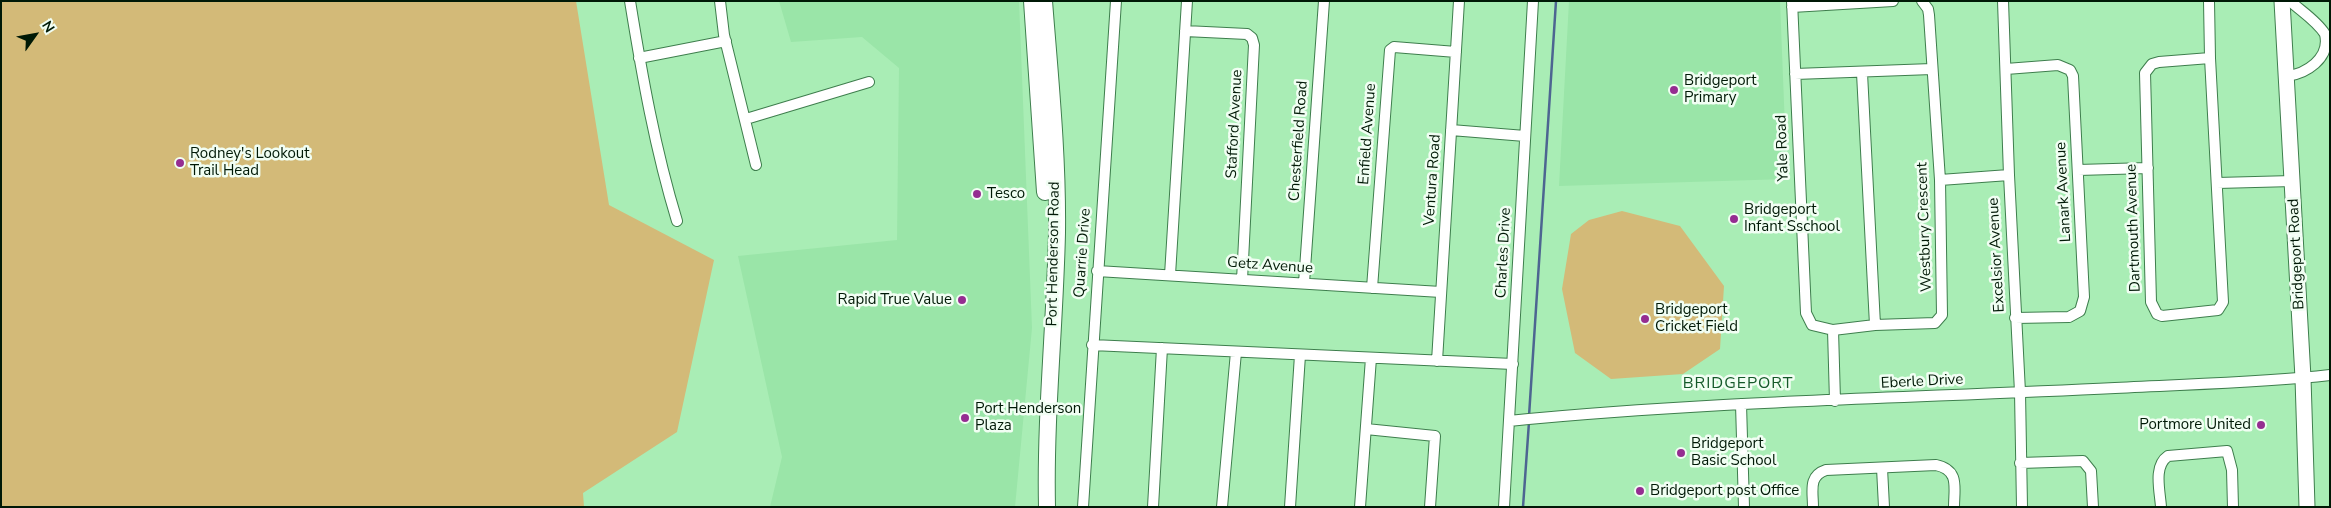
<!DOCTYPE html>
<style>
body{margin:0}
#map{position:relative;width:2331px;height:508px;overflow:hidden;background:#a9edb5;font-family:"Nunito Sans",sans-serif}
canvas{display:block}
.frame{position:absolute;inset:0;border:2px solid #001906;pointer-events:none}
.north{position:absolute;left:10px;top:10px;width:50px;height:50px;-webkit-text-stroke:4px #f1fef3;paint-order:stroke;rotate:58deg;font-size:14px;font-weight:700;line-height:20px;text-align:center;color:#001906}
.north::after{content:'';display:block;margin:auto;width:18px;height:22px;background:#001906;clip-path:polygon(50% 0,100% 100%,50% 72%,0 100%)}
</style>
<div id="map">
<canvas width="2331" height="508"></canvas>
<div class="frame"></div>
<div class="north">N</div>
</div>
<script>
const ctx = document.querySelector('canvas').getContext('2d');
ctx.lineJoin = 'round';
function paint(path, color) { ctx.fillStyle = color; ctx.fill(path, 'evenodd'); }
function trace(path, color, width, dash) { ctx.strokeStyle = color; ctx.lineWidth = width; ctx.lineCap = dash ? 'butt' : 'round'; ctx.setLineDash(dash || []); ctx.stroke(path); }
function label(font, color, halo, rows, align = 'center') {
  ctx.font = font + ' "Nunito Sans",sans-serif'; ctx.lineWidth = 5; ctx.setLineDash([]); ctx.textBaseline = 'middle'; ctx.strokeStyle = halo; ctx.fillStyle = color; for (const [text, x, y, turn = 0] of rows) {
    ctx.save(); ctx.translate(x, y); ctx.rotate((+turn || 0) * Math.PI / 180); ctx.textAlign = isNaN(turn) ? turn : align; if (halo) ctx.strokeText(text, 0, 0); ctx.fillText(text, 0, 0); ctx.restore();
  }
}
paint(new Path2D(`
 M779,1H1019L1032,328L1015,507H770L782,457L738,256L897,240L899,68L862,37L791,42Z
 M1569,1H1780L1787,179L1559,186Z`), '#9ae5a8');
paint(new Path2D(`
 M1,1H576L609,205L714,260L677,432L583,493L584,507H1Z
 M1622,211L1680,226L1724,286L1720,349L1683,374L1611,379L1575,353L1562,289L1571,234L1589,220Z`), '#d3ba78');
trace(new Path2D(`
 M1529,416L1556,1
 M1523,507L1529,422`), '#4d6591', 2.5);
const minor = new Path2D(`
 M630,1C642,75 655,149 677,221
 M720,1L724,35L756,165
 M1792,1L1806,313L1812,325L1833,330L1875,325L1935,323L1942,315L1940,180L1929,15L1928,9L1922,1
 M2003,1L2009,175L2020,392L2022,507
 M2209,1L2210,58L2223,302L2218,310L2162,316L2157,314L2151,302L2145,73L2152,64L2159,62L2210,58
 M1792,7L1893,1
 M1185,31L1247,34L1252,38L1254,45L1242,280
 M639,58L726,41
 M2006,69L2058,65L2070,70L2073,76L2084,297L2080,311L2069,317L2015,318
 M1862,73L1875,325
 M1795,74L1932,69
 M2287,76C2305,74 2331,59 2325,34C2317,21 2301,11 2290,1
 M746,119L869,82
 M1451,130L1525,136
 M2078,170L2148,168
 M1940,180L2009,175
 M2217,183L2293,181
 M1097,271L1441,292
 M1170,275L1187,1
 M1304,283L1324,1
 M1372,288L1390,50L1394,47L1456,52
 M1833,330L1835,401
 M1092,345L1513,364
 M1437,361L1459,1
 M1741,404L1744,507
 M1509,421C1711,401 1913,398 2115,388C2187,384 2259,383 2330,375
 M1366,429L1435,436L1430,507
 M2020,463L2083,461L2091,471L2093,507
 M1882,468L1884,507
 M1083,507L1116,1
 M1153,507L1162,348
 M1222,507L1236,352
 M1290,507L1300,355
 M1360,507L1371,358
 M1504,507L1533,1
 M1813,507C1813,491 1808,476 1826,470L1936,465C1960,470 1954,488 1954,507
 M2161,507C2160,491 2153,466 2168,456L2227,451L2232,470L2233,507`);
const secondary = new Path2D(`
 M2282,1L2303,378L2307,507`);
const primary = new Path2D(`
 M1032,1L1045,192
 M1044,1C1050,78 1058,156 1057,233C1055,324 1045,416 1047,507`);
trace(minor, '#3e7e4d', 12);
trace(secondary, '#3e7e4d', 17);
trace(primary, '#3e7e4d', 18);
trace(minor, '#fff', 10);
trace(secondary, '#fff', 15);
trace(primary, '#fff', 16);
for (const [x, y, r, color] of [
 [1674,90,5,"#952d91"],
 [180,163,5,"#952d91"],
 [977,194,5,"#952d91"],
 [1734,219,5,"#952d91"],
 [962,300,5,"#952d91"],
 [1645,319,5,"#952d91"],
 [965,418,5,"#952d91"],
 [2261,425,5,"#952d91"],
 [1681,453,5,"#952d91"],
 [1640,491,5,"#952d91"]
]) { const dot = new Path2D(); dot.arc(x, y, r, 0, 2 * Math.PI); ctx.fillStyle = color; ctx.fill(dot); trace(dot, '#f1fef3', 2); }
label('15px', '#001906', '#f1fef3', [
 ["Bridgeport",1684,81],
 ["Primary",1684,98],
 ["Rodney's Lookout",190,154],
 ["Trail Head",190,171],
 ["Tesco",987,194],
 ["Bridgeport",1744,210],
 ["Infant Sschool",1744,227],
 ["Rapid True Value",952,300,"right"],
 ["Bridgeport",1655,310],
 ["Cricket Field",1655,327],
 ["Port Henderson",975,409],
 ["Plaza",975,426],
 ["Portmore United",2251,425,"right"],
 ["Bridgeport",1691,444],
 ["Basic School",1691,461],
 ["Bridgeport post Office",1650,491]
], 'left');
label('15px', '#001906', '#f1fef3', [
 ["Stafford Avenue",1235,124,-87],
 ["Enfield Avenue",1368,134,-86],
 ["Chesterfield Road",1299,141,-86],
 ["Yale Road",1783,148,-92],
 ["Ventura Road",1433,180,-86],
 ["Lanark Avenue",2064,192,-93],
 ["Westbury Crescent",1925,227,-92],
 ["Dartmouth Avenue",2134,228,-92],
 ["Quarrie Drive",1083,253,-86],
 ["Charles Drive",1504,253,-87],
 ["Port Henderson Road",1054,254,-89],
 ["Bridgeport Road",2297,254,-93],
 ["Excelsior Avenue",1997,255,-93],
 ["Getz Avenue",1270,266,4],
 ["Eberle Drive",1922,382,-3]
]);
ctx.letterSpacing = '1px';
label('16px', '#145929', '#f1fef3', [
 ["BRIDGEPORT",1738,384]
]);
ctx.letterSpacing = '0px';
</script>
